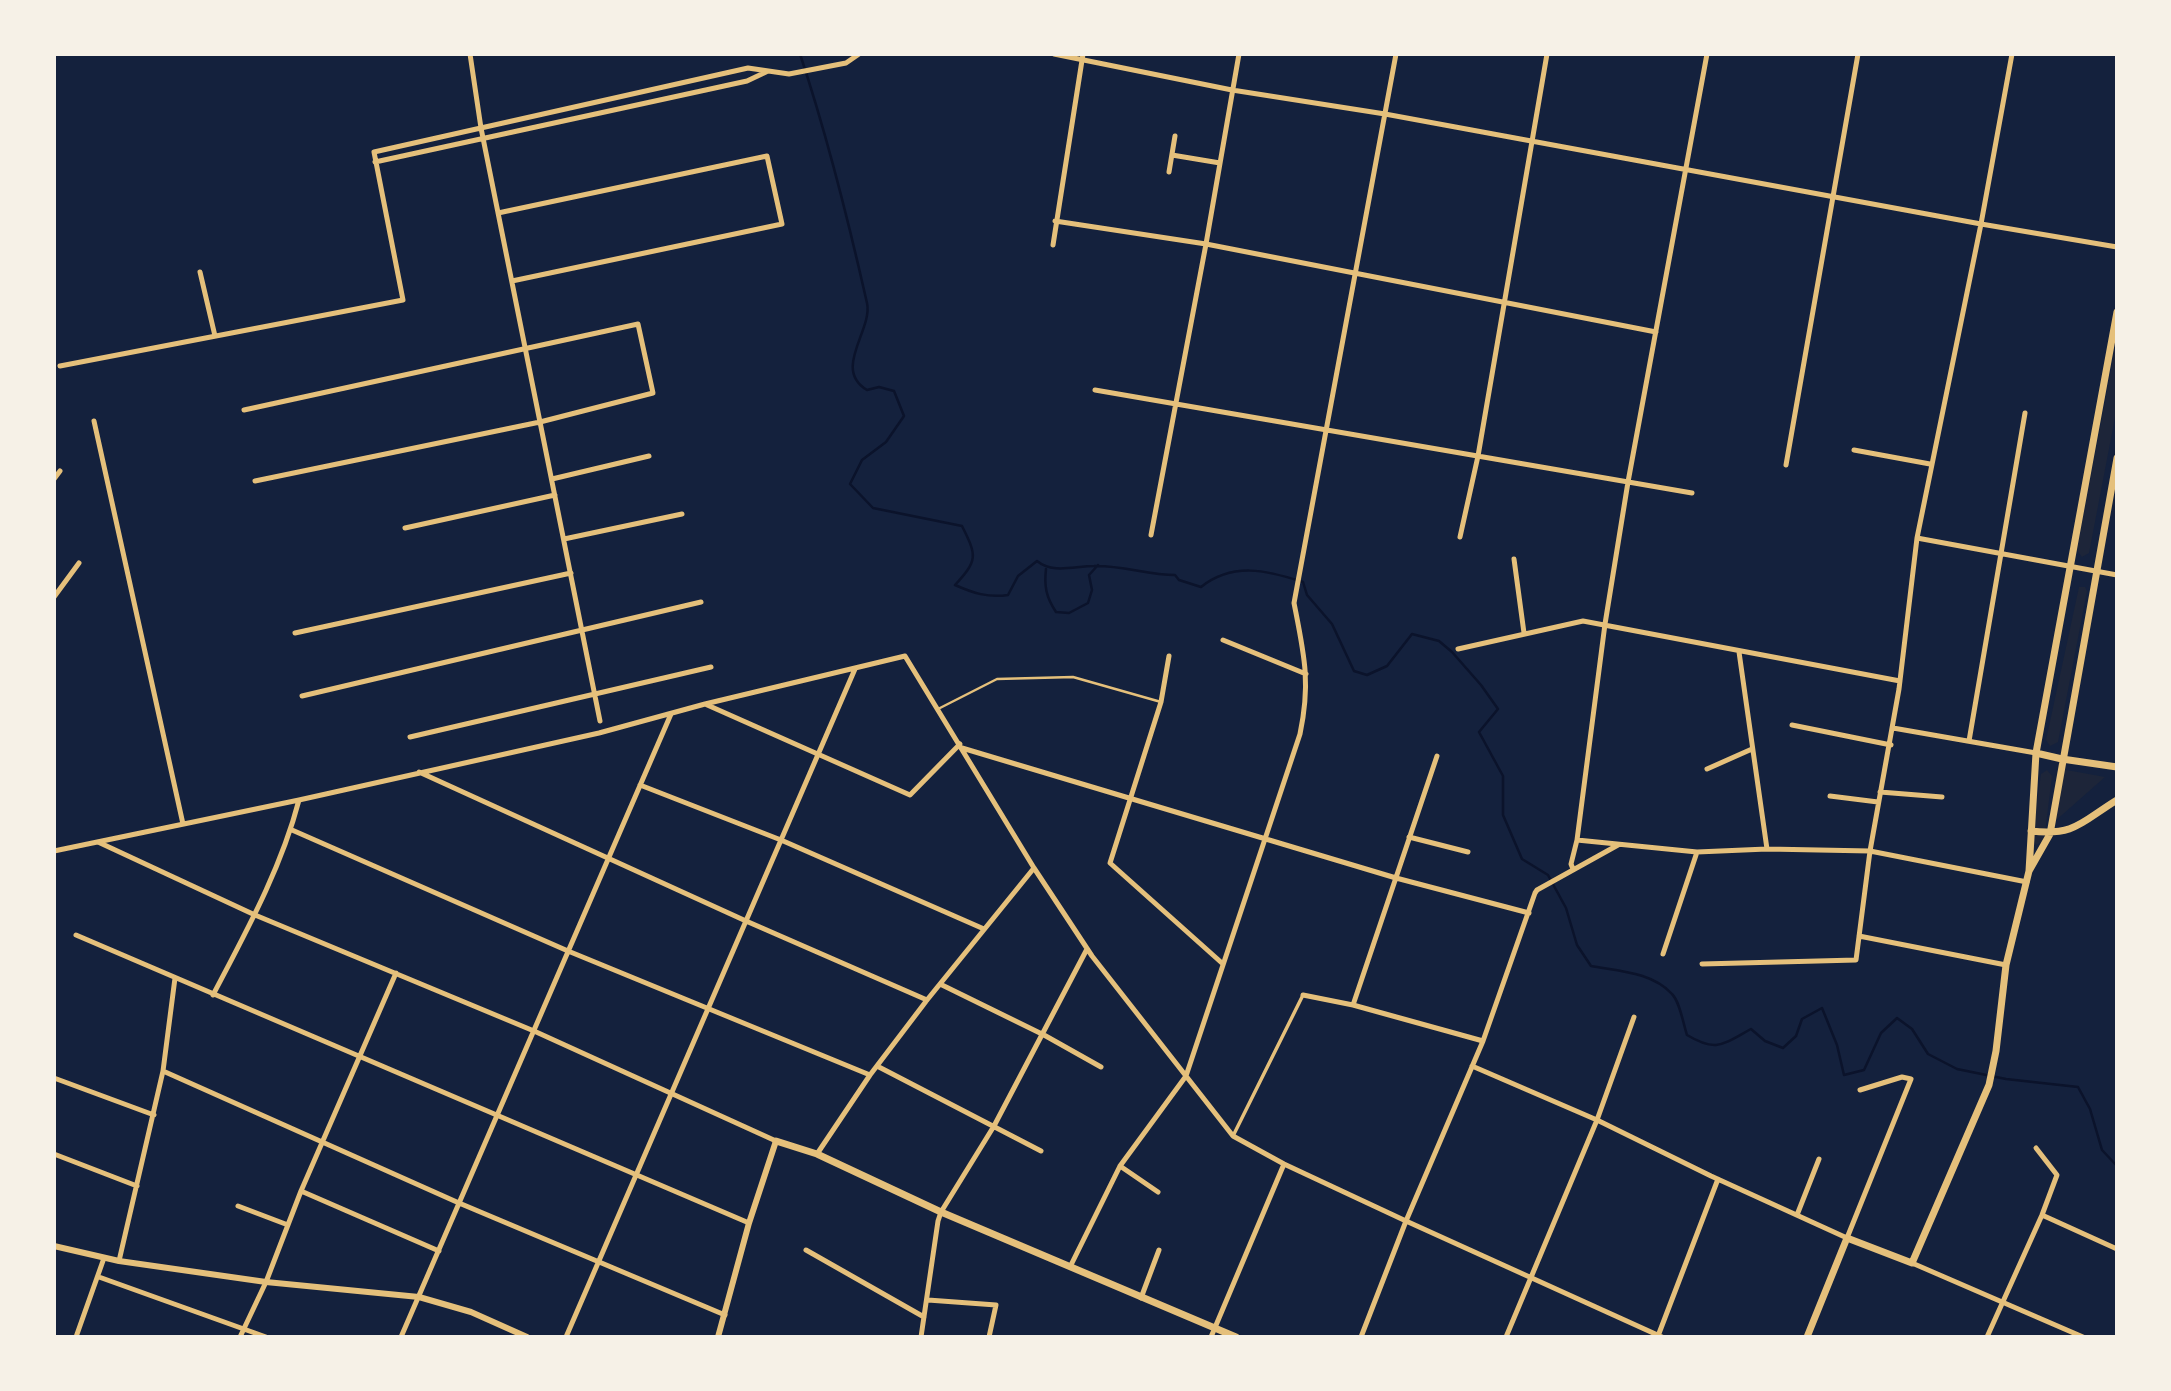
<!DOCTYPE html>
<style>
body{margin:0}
#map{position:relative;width:2171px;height:1391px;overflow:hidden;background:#14213d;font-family:"Archivo Narrow",sans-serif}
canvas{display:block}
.frame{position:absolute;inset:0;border:56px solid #f6f1e7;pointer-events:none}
</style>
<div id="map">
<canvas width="2171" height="1391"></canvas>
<div class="frame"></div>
</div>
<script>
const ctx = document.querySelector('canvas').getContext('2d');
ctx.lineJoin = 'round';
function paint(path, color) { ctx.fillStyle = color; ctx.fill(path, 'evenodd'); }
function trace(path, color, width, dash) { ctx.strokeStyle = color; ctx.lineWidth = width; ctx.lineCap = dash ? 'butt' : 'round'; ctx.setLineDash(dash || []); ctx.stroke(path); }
paint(new Path2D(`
 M2117,338V407L2089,553L2082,557L2077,550Z
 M2079,587H2085L2087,591L2058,742L2050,746L2046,740Z
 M2061,769L2105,777L2054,822Z
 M2047,770L2052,776L2044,841L2036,845L2032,838L2041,774Z`), '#1d2539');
trace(new Path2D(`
 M800,54C827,135 848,219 867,303C873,330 832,369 867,390L879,387L894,391L904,416L886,442L862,460L850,484L873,508L962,526C977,556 978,560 955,585C973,593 988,598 1008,595L1018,576L1037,561C1053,574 1074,566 1094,566C1121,565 1148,575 1175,575L1179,580L1201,587C1233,562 1266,570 1303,582L1307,595L1332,624L1354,671L1367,675L1387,666L1412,634L1439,641L1452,652L1481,685L1498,709L1479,732L1503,776V815L1522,859L1548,875L1566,908L1577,945L1591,966C1618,971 1652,972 1672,994C1680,1002 1683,1023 1687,1035C1717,1053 1723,1044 1751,1029L1765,1041L1783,1048L1796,1036L1802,1019L1822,1008L1837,1045L1844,1075L1864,1070L1881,1033L1897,1018L1912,1029L1928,1054L1957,1069L2006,1079L2078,1087L2090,1109L2102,1150L2117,1166
 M1046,569C1044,586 1046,597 1056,612L1069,613L1088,603L1092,590L1089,575L1098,565`), '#0b132b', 2.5);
trace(new Path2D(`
 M938,709L997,679L1073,677L1161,702`), '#e5c07b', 2.5);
trace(new Path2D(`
 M1233,1136L1303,995`), '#e5c07b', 3.5);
trace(new Path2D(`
 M470,54L481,128L600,721
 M1054,54L1232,90L1385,114L1981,224L2117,247
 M1172,155L1220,163
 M375,162L747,81L766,72
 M1169,172L1175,136
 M498,213L767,156L782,224L512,281
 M1055,221L1206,244L1656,332
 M1053,245L1083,54
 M200,272L215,336
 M60,366L403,300L374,152L748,68L789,74L846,63L859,54
 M1095,390L1692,493
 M244,410L638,324L653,393L540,422L255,481
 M94,421L183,824
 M1854,450L1930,464
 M1786,465L1858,54
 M54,479L60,471
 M552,479L649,456
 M405,528L555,495
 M1151,535L1206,244L1239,54
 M1460,537L1478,456L1547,54
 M1917,538L2117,575
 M564,539L682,514
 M1514,559L1524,633
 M54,597L79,563
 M295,633L571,573
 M1223,640L1306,674
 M1458,649L1583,621L1900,681
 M1739,652L1767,849
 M1169,656L1161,702L1110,863L1223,964
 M302,696L701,602
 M705,704L910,795L960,744
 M1792,725L1891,745
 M1893,728L2036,753
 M410,737L711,667
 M1969,741L2025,413
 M962,748L1396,878L1529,913
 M1707,769L1752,749
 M419,772L746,921L927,1000
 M640,785L781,840L984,929
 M1880,792L1942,797
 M1830,796L1878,802
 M292,830L568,951L870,1075
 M1409,837L1468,852
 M1577,840L1697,852L1767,849L1870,851L2027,882
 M98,842L255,915L534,1031L776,1141
 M54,851L299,800L599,733L705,704L905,656L1034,868L1092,956L1233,1136L1284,1164L1406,1221L1662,1337
 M1573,869L1571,864L1577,840L1605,624L1628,482L1707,54
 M76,935L749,1223
 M1859,936L2006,965
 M1663,954L1697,852
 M1702,964L1856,960L1870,851L1899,689L1917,538L1981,224L2012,54
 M940,984L1044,1035L1101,1067
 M213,995C246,932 281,869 299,800
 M1303,995L1353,1005L1483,1041
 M1353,1005L1437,756
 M877,1066L1041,1151
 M1472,1066L1597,1120L1711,1176L1847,1238L1911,1079L1902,1077L1860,1090
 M163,1071L459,1203L725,1315
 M54,1078L154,1115
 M54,1154L137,1186
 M817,1154L870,1075L927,1000L1034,868
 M1120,1166L1158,1192
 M301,1191L439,1251
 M238,1206L288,1225
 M1797,1215L1819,1159
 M2042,1215L2117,1249
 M806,1250L924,1317
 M119,1261L163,1071L175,978
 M1912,1263L2083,1337
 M1070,1267L1120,1166L1186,1076L1300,734C1311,682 1304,654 1294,603L1396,54
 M99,1277L266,1337
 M1141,1298L1159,1250
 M928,1300L996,1305L989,1337
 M1658,1336L1718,1179
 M76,1337L104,1258
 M240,1337L266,1282L301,1191L396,973
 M401,1337L671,714
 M566,1337L855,669
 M921,1337L938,1221L941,1212L994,1126L1087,949
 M1211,1337L1284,1164
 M1361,1337L1406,1221L1483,1041L1535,893L1537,890L1618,845
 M1506,1337L1597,1120L1634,1017
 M1987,1337L2042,1215L2057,1175L2036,1148`), '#e5c07b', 5);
trace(new Path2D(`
 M54,1246L119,1261L266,1282L419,1297L471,1312L527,1337
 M718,1337L749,1223L776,1141`), '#e5c07b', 6);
trace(new Path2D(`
 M2036,753L2062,759L2117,767
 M2031,831C2076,836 2081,822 2117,800
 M2029,871L2036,753L2117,312
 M776,1141L817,1154L941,1212L1236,1337
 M1807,1337L1847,1238L1912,1263L1989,1085L1996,1051L2006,965L2029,871L2050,834L2117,458`), '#e5c07b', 7);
</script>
